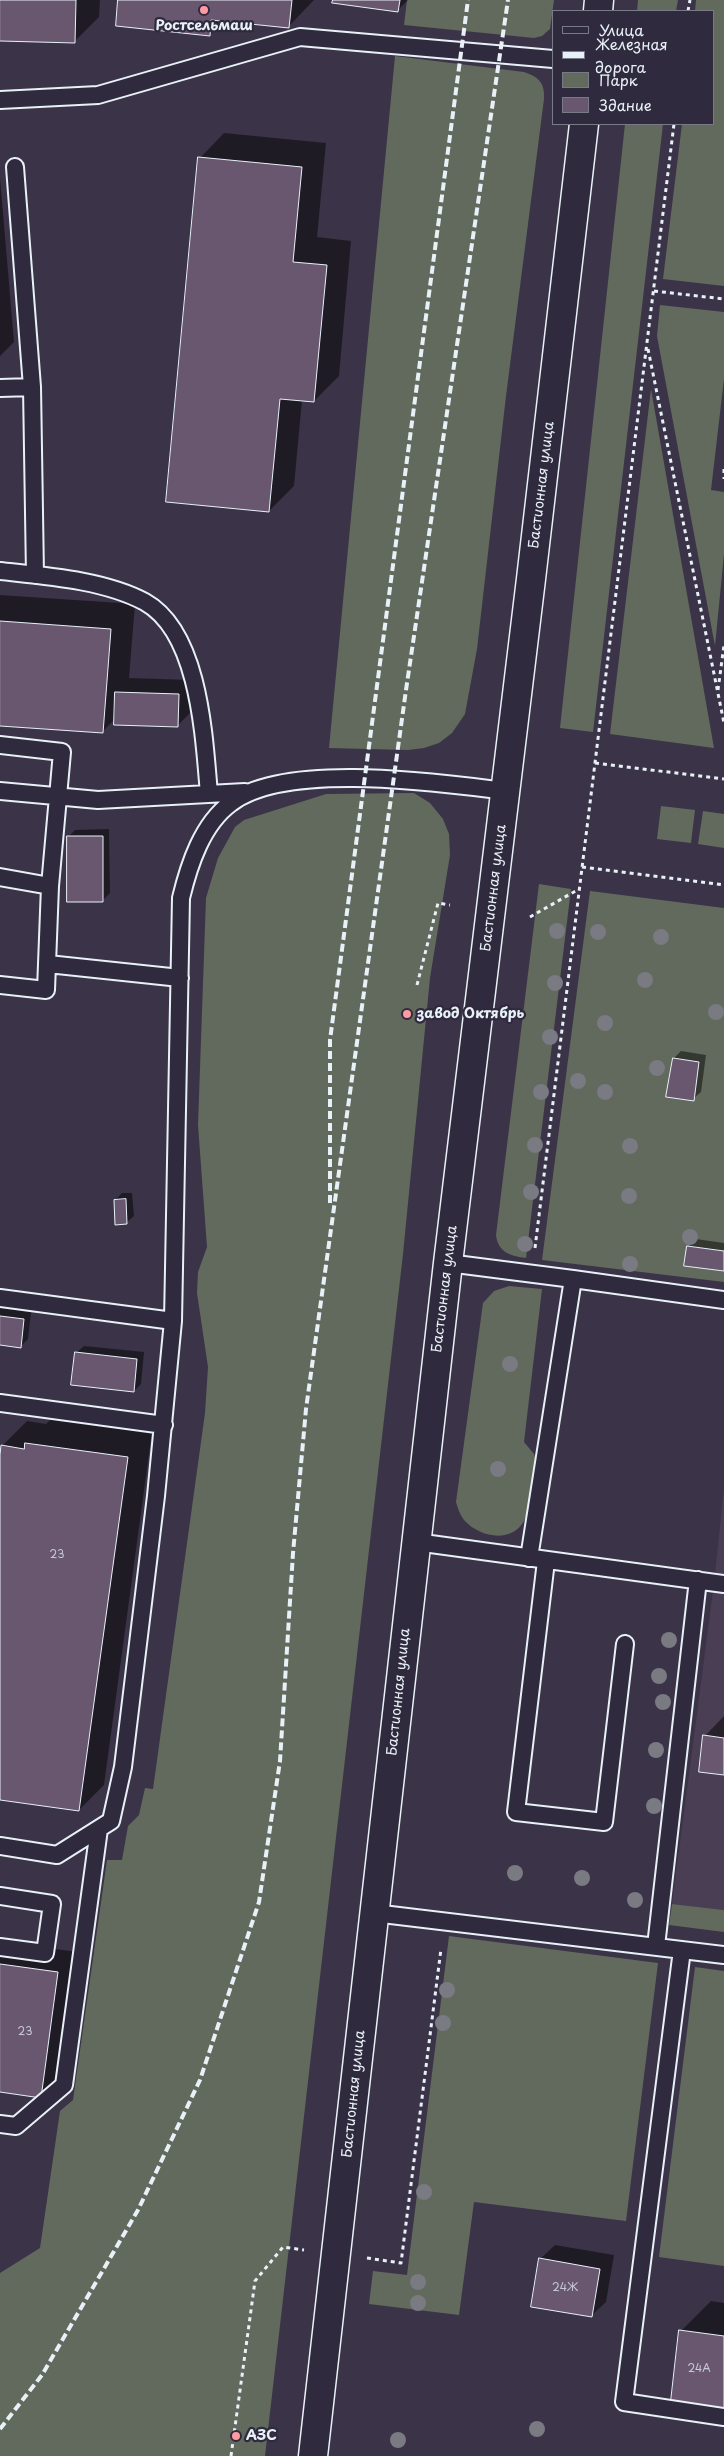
<!DOCTYPE html>
<meta charset="utf-8">
<style>
body{margin:0}
#map{position:relative;width:724px;height:2456px;overflow:hidden;background:#3b3347;font-family:"Playpen Sans",sans-serif}
canvas{display:block}
.legend{position:absolute;left:552px;top:10px;width:162px;height:115px;box-sizing:border-box;background:#2f2a3d;border:1px solid #797a88;margin:0;padding:6px 9px;list-style:none;font-size:15px;color:#e8f1f8}
.legend li{display:flex;align-items:center;gap:10px;height:25px}
.legend b{width:25px;border:1px solid #797a88}
</style>
<div id="map">
<canvas width="724" height="2456"></canvas>
<ul class="legend">
<li><b style="height:6px;background:#2f2a3d"></b>Улица</li>
<li><b style="height:6px;background:#e8f1f8"></b>Железная дорога</li>
<li><b style="height:14px;background:#626a5d"></b>Парк</li>
<li><b style="height:14px;background:#695770"></b>Здание</li>
</ul>
</div>
<script>
const ctx = document.querySelector('canvas').getContext('2d');
ctx.lineJoin = 'round';
function paint(path, color) { ctx.fillStyle = color; ctx.fill(path, 'evenodd'); }
function trace(path, color, width, dash) { ctx.strokeStyle = color; ctx.lineWidth = width; ctx.lineCap = dash ? 'butt' : 'round'; ctx.setLineDash(dash || []); ctx.stroke(path); }
function label(font, color, halo, rows, align = 'center') {
  ctx.font = font + ' "Playpen Sans",sans-serif'; ctx.lineWidth = 4.5; ctx.setLineDash([]); ctx.textBaseline = 'middle'; ctx.strokeStyle = halo; ctx.fillStyle = color; for (const [text, x, y, turn = 0] of rows) {
    ctx.save(); ctx.translate(x, y); ctx.rotate((+turn || 0) * Math.PI / 180); ctx.textAlign = isNaN(turn) ? turn : align; if (halo) ctx.strokeText(text, 0, 0); ctx.fillText(text, 0, 0); ctx.restore();
  }
}
paint(new Path2D(`
 M724,1488V1910L672,1904L714,1583Z`), '#493e53');
paint(new Path2D(`
 M407,0H554L550,29L542,36L534,38L404,25Z
 M638,0H678L676,11H637Z
 M696,0H724V286L663,279L682,124H713V11H695Z
 M395,56L524,72C539,77 545,83 544,99L506,396L477,649L465,714L452,733L439,743L424,748L408,750L329,748Z
 M625,124H663L593,732L560,728Z
 M660,305L724,312V379L711,490L724,492V554L715,646L657,336Z
 M651,389L714,748L610,734Z
 M414,793L430,803L443,819L449,834L450,855L430,978L403,1254L265,2456H0V2273L40,2248L60,2111L73,2100L107,1860H122L128,1826L139,1815L145,1788L153,1789L205,1413L208,1367L197,1293L198,1272L207,1247L198,1125L206,898L218,858L235,827L244,820L326,794Z
 M661,806L695,810L691,843L657,839Z
 M703,811L724,814V848L698,844Z
 M539,884L571,889L526,1258C510,1256 498,1252 496,1235Z
 M590,891L724,908V1251L688,1246L684,1265L724,1271V1282L542,1260ZM673,1058L699,1062L694,1100L667,1096Z
 M509,1286L542,1289L524,1442L534,1454L536,1460C533,1479 533,1504 524,1521C511,1544 479,1537 464,1520C460,1515 458,1509 456,1502L483,1303L494,1291Z
 M672,1904L724,1910V1932L669,1925Z
 M449,1936L658,1963L626,2221L474,2202L459,2315L369,2304L373,2271L407,2275Z
 M695,1967L724,1971V2266L659,2257Z`), '#626a5d');
paint(new Path2D(`
 M0,0H100L99,17L74,42L0,40Z
 M119,0H314L289,26L224,20L209,35Z
 M334,0H408L398,10Z
 M224,133L326,143L317,237L351,241L339,376L314,401L302,400L294,486L269,511L200,158Z
 M0,178L14,342L0,356Z
 M0,595L135,604L129,678L193,680L192,711L177,726L115,719L102,732L0,725Z
 M109,829L110,893L103,900L68,837L75,830Z
 M681,1051L706,1055L701,1092L693,1099L674,1058Z
 M122,1193H132L134,1216L126,1223L115,1200Z
 M696,1239L724,1243V1270L686,1265L689,1246Z
 M0,1308L31,1312L28,1339L20,1347L0,1344Z
 M84,1346L144,1352L141,1384L134,1391L76,1353Z
 M51,1419L152,1432L104,1785L79,1810L0,1799V1464L2,1446L27,1421L46,1424Z
 M724,1716V1774L705,1736Z
 M2,1942L78,1952L61,2076L40,2097L0,2091V1944Z
 M555,2245L614,2255L606,2302L591,2316L540,2259Z
 M711,2301L724,2303V2406L681,2331Z`), '#0007');
const building = new Path2D(`
 M0,0H76L75,43L0,41Z
 M118,0H292L289,28L211,20L210,36L116,26Z
 M333,0H400L398,12L332,3Z
 M198,157L302,167L293,262L327,265L314,402L280,399L269,512L166,502Z
 M0,621L111,629L103,733L0,726Z
 M115,692L179,694L178,727L114,725Z
 M67,836H103V902H67Z
 M673,1058L699,1062L694,1101L666,1097Z
 M126,1199L127,1224L115,1225L114,1200Z
 M687,1246L724,1251V1271L684,1266Z
 M0,1316L24,1319L21,1348L0,1345Z
 M75,1352L137,1359L134,1392L71,1385Z
 M25,1443L128,1457L79,1811L0,1800V1455L1,1445L24,1449Z
 M703,1735L724,1738V1775L699,1772Z
 M0,1964L58,1972L41,2098L0,2092Z
 M539,2258L600,2269L592,2317L531,2307Z
 M679,2330L724,2336V2408L671,2401Z`);
paint(building, '#695770');
trace(building, '#e8f1f8', 1);
const service = new Path2D(`
 M0,100L98,95L300,37L553,59
 M15,167L32,387L35,575
 M0,388L32,387
 M0,571C46,576 104,580 145,602C200,633 204,738 209,794
 M0,745L62,752L50,886
 M0,791L98,800L245,792
 M0,877L50,886L46,990L0,985
 M48,964L180,978
 M448,1263L573,1279L529,1558
 M573,1279L724,1300
 M0,1298L173,1321
 M0,1403L164,1425
 M416,1542L724,1584
 M546,1561L516,1812L604,1822L625,1644
 M0,1846L57,1855L111,1821L123,1767L156,1496L173,1321L181,898C189,865 202,824 231,803C286,761 439,783 506,791
 M0,1896L52,1904L45,1953L0,1947
 M374,1913L724,1955
 M656,1946L698,1580
 M682,1950L624,2402L724,2417
 M0,2124L16,2126L64,2085L99,1829`);
const secondary = new Path2D(`
 M598,11L599,0
 M313,2456L448,1263L531,579L584,124`);
trace(service, '#e8f1f8', 20);
trace(secondary, '#e8f1f8', 31);
trace(new Path2D(`
 M688,11L690,0
 M654,291L724,299
 M648,349L724,723
 M724,469V479
 M718,690L724,645
 M595,763L724,779
 M582,867L724,885
 M530,917L579,889
 M417,985L438,903L450,905
 M535,1248L674,124
 M367,2258L401,2263L441,1949
 M231,2456L255,2281L283,2247L304,2250`), '#e8f1f8', 3, [4, 4]);
trace(service, '#2f2a3d', 16);
trace(secondary, '#2f2a3d', 28);
trace(new Path2D(`
 M330,1203V1040L468,0
 M0,2429L42,2375L138,2210L200,2080L259,1902L280,1761L293,1553L306,1409L406,690L508,0`), '#e8f1f8', 4, [8, 4]);
ctx.fillStyle = '#797a82';
for (const [x, y] of [
 [557,931],
 [598,932],
 [661,937],
 [645,980],
 [555,983],
 [716,1012],
 [605,1023],
 [550,1037],
 [657,1068],
 [578,1081],
 [541,1092],
 [605,1092],
 [535,1145],
 [630,1146],
 [531,1192],
 [629,1196],
 [690,1237],
 [525,1244],
 [630,1264],
 [510,1364],
 [498,1469],
 [669,1640],
 [659,1676],
 [663,1702],
 [656,1750],
 [654,1806],
 [515,1873],
 [582,1878],
 [635,1900],
 [447,1990],
 [443,2023],
 [424,2192],
 [418,2282],
 [418,2303],
 [537,2429],
 [398,2440]
]) { ctx.beginPath(); ctx.arc(x, y, 8, 0, 2 * Math.PI); ctx.fill(); }
for (const [x, y, r, color] of [
 [204,10,5,"#ff9aa2"],
 [407,1014,5,"#ff9aa2"],
 [236,2436,5,"#ff9aa2"]
]) { const dot = new Path2D(); dot.arc(x, y, r, 0, 2 * Math.PI); ctx.fillStyle = color; ctx.fill(dot); trace(dot, '#2f2a3d', 2); }
label('11px', '#c8cad6', null, [
 ["23",57,1555],
 ["23",25,2032],
 ["24Ж",565,2288],
 ["24А",699,2369]
]);
label('bold 14px', '#e8f1f8', '#2f2a3d', [
 ["Ростсельмаш",204,26,"center"],
 ["завод Октябрь",417,1014],
 ["АЗС",246,2436]
], 'left');
label('14px', '#e8f1f8', '#2f2a3d', [
 ["Бастионная улица",542,485,-83],
 ["Бастионная улица",494,888,-83],
 ["Бастионная улица",445,1289,-83],
 ["Бастионная улица",399,1692,-84],
 ["Бастионная улица",354,2094,-84]
]);
</script>
